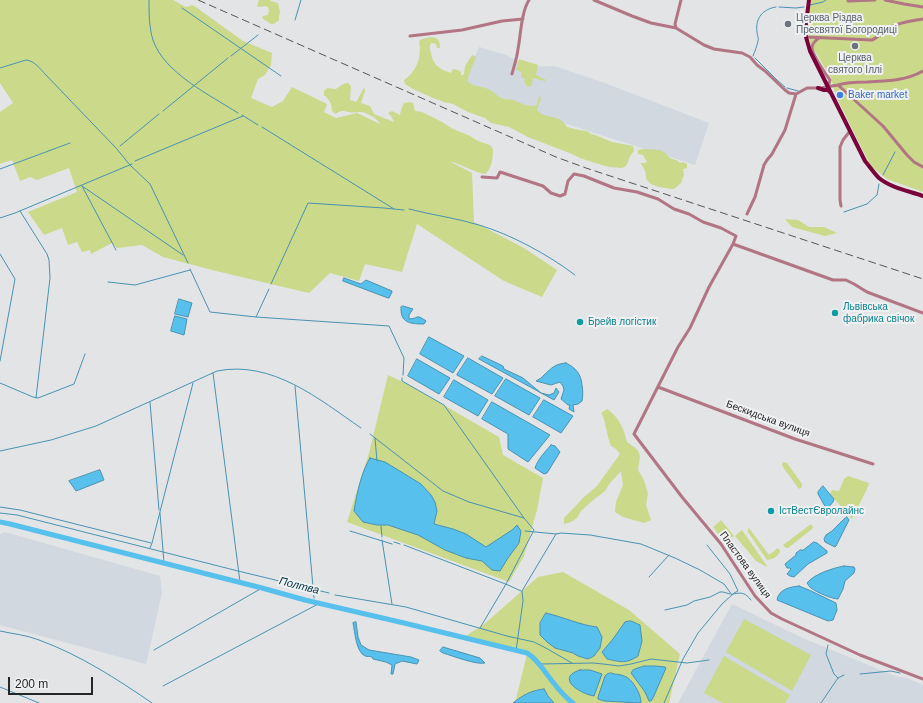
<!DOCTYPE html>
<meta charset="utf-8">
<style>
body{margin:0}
#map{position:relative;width:923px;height:703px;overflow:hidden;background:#e2e4e5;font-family:Arial,sans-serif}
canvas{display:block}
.scale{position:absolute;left:8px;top:677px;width:85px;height:18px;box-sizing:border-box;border:2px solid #262627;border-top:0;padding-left:5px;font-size:12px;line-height:14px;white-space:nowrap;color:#262627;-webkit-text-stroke:3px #eff1f2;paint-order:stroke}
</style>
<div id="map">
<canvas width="923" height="703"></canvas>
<div class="scale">200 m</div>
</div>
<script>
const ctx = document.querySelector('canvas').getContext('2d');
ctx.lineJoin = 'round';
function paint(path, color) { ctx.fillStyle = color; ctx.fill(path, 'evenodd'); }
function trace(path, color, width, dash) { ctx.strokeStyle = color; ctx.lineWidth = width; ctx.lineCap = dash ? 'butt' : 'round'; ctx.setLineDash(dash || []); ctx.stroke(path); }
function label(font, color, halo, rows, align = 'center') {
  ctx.font = font + ' Arial,sans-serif'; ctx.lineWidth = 4; ctx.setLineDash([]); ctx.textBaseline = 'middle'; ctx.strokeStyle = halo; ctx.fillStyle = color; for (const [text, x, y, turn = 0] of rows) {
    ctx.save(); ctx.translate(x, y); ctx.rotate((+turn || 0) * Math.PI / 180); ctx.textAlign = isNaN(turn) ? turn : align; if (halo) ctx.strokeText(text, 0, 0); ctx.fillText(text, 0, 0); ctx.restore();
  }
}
paint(new Path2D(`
 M479,47L506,55L529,67L554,66L602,82L709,123L695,165L548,118L464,84Z
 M5,532L160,576L162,593L146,664L0,625V534Z
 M732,604L805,639L895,676L907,678L923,685V703H678Z`), '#d1d8df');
paint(new Path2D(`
 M0,0H173L186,7L193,5L243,41L272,53L271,65L265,75L258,79L251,98L272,107L283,101L292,87L327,104L324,112L336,118L357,113L380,124C378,119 368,113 361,112C357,112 352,113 348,112C343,111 341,110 336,114L332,111C332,104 330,100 324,95V91L327,88L336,89L343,84L348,83L351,86L350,100L356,102L358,99L364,87L365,91L361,103L370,106L374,114L394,122L391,116L388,113L392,111L400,115L401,110L404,103L409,102L413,103L415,111L422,112L442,122L453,129L470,136L478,141L490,145L493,149C493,157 492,169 485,174L477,172L453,162H451L472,173L474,222L524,248L557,270L542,297L504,281L417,224L402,272L365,264L359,281L330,273L309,293L216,271L163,257L142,245L117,248L112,243L91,254L90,250L82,252L77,242L68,245L62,228L44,235L28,212L77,192L69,168L37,180L30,177L20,181L12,160L0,164V112L13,103L0,83Z
 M259,0H269L274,2L278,3L280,12L279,16V20L274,24H271L262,18L263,16L268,15L269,11L268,7L266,6L259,7L257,6Z
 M811,0H923V192L887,179L871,166L857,139L836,96L831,78L810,43L808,29Z
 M431,37C438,37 440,41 440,48H437L436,44L431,43C429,48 430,49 431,53C433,65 439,69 451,73L453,69L458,70L461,72V76L464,74L465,66L472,55L476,57L468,77V82C473,86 479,86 485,88C493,90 497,97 504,99C506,100 508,99 510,99C519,101 528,109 537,105L539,96L541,98L537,110C545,120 559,113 567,127L579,130L587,131L591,134L595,135L612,142L633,146L634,151L629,158L628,162L626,166L622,168L609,167L592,162L580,158L572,154L528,137L509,127L491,123L485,118L468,112L453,104L444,102L433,98L413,89L405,84L404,80C417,71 422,57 419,41L422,39Z
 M519,59L538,65L536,75L546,80L545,81L533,78C532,82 533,84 530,87L526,86V84L524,82L525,79L521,77L522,72L516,70Z
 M643,149L660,150L664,152L670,158L678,161L679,163L683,162L687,164V168L683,169L684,175L681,183L674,189C666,188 653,188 647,180C645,177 646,174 645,171C644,168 642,165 640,163H645L647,162L643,155L638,154V150Z
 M785,219L798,220L809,227H824L837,233L825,236L792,227Z
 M388,375L407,384L499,437L503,455L543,478L537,510L524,556L509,582L347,522L369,453Z
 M607,409C619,417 624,429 627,442C642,452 641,453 638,470L644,480L648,494L646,505L651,520L644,523L623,517L615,512L616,502L623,485L621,471L610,483L605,491L592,501L581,511L577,518L571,522L564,524V518L584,497L597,486L620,454L616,449L611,446C609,441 608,437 607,432C605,425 605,419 601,413Z
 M783,462L787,463L802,484V487L799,489L783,467L782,465Z
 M848,476L869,483L867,489L852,519L830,494L832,490L839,491L844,479Z
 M721,520L734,536L725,543L713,527Z
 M811,524L813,527L812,529L788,548H786L783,545Z
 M749,528L769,555L778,548L780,551C779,556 772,560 767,560L748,532V529Z
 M742,530L767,566V567L756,561L735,536Z
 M563,572L629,610L680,654L669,703H515L527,654L464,637L483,625L538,577Z
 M744,619L811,655L792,691L726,652Z
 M724,656L790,695L785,703H723L704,693Z`), '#cbd98a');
const water = new Path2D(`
 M344,278L361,284L366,280L392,291V292L389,298H388L343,281Z
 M179,299L192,303L188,317L175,314Z
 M403,306L413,309L409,315V319C419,319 415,313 426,321L424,324C410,324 400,323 401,307Z
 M175,316L187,319L184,335L171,331Z
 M429,337L464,356L453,373L420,354Z
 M482,356L503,366L504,369L523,378L541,393L549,395L554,393L556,388L559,392L554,400L479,359Z
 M468,358L503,378L492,394L457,375Z
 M417,359L450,378L439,394L408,376Z
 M566,363C576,368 581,374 582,385C583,391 583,396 582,401L578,404L573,405L574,412L569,409L570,405H568L561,399L564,390L563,386L560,382L551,385L536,381C539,379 542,378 544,375C552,368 554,364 566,363Z
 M506,379L540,398L529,415L495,396Z
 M454,380L488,400L478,416L444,397Z
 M544,400L573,416L561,433L533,417Z
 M492,402L550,435L528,462L508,449V434L482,419Z
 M551,445L555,446L560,452L547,473L544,474L535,468C538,459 545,452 551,445Z
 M370,458L385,462L421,484L431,495L435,502L437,511L434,524L453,529L466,534L486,547L512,530L517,525L521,531L519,543L508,558L500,571L492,570L482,561L466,558L445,550L418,535L388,525H377L363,522L354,511C357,493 361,473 370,458Z
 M100,470L104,480L76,491L69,481Z
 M823,486L834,499L833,502L828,508H826L818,494V492Z
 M847,517L849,520L836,546L835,547L825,542L824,539L826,535L832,531L843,520Z
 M814,542L817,543L827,551V553L808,564L794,577L790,576L787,574L791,569L790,568H787L785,564L796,555V553L800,550H803Z
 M844,566L854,567L855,569L854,573L845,581L843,589L838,599C832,599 816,592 811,588C809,587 808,584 807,583C814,574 833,568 844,566Z
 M799,586L809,590L836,603L837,610L833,620L828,621L777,600C779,589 790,587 799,586Z
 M546,613C563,617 580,625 597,627L602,637L600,648L594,656L588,659L578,656L573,653L555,648L547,642L540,635V623Z
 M631,621L640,625L642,641L638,656C626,664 621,662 607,659L602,652L613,639L620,629L625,622Z
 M356,622L358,637L361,645L369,650L411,657L419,660L417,664L402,661L395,664L393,674H391L392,665L386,662L373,659L372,657C370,656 367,657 365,656C356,652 355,632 353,623Z
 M443,647L480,658L485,663C476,665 453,656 443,653L440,651Z
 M644,666H655L665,667L666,668L653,698L651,701H649L645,692L631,673L633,670Z
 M580,670H590L602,674L594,696C581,694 554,678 580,670Z
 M611,673C616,675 620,674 624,676C632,678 641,694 641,702L639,703L604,701L598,699V697L605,676L607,674Z
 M544,689L548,696L554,703H513C523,695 532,690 544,689Z`);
paint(water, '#58c0ec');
trace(water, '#4992b1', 1);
trace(new Path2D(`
 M149,0C149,13 149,28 153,40C164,73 210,95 238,113
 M810,5L823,2L826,0
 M779,7L796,8L804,7
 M182,8L281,76
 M295,20L301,0
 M231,56L258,35
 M753,56C755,51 757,46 758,41C759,38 757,35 757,32C755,18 763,9 776,7
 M755,58L777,80L785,87
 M0,68L26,60C35,61 40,69 46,75L116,148L130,165L150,184L188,263
 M787,88L798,91
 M163,111L228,58
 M242,115L258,125
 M262,127L394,209
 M120,146L159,114
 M135,161L243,116
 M0,169L70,143
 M883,175L895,152
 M82,186L183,255
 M82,186L116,250
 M409,209C432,215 456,218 479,225C510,234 549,255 575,275
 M20,211L47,254L49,260L50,278L36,398
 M844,212L867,204L877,195L879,184
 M0,218L15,213L132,164
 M0,254L15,279L0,361
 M190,269L210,312L256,317L389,326L404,358L403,375
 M108,282L135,285L190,270
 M271,284L308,203L384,208L404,210
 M256,317L269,289
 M213,373L240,582
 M402,378V381L444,405L524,518
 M0,383L33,397L38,398L74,384L85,354
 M295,386L314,598
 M150,402L159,510
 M370,434L443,491L469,502L524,518L534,530L506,584L480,628
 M375,438L377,461
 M0,451L51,440L96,426L217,371C272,360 319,399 361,428
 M0,507L20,510L151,543
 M0,513L17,515L238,571L329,593
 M160,513L164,563
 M381,526L382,537
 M350,531L392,544
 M525,531L556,534
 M382,540L392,604
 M394,542L400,544
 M404,545L508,585L521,591
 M150,548L152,543L193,383
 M649,577L669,555
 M733,594C743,592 745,593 751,600
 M335,595L406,607L507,636L534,642L544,647L572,663
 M665,610L687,605L694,601L710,597L720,592H723L730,594
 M0,631C13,634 27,635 39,640C80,655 117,679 152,703
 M828,645L826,654L834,674L838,678
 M154,650L262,588
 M516,651L523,601L522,591L556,534L561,533L590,535L641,544L675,558L700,570L724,584L732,595
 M541,664L593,663L603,664L619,666L631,664L651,659L687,663L709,660
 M860,674L891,671L900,673
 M163,686L320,603
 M0,687L39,703
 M571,703V702
 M664,703L683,659L698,633L722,604L734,593L738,591L730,574L707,545
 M821,703L838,678L844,675`), '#4992b1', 1);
trace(new Path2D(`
 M0,522L10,524L262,588L305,600L404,623L527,653C537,659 542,668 549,677C556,686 563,696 573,703`), '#58c0ec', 5);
trace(new Path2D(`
 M594,0L632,16L651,23L676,28L704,45L714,49L742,53L750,57L757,65L765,71L785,90L789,93L796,94
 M885,0L904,4L923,7
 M848,1L875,0
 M676,28L675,24L681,0
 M410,36L462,30L502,21L523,19
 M806,37L872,40C879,37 884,30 891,27C901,22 912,21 923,19
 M819,38C816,40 812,44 812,48C813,56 825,73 830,80L828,87
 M512,74C514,66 517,58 518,49C521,34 521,13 529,0
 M838,85C847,82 856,82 866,82C886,81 905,81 923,71
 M796,94L807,88H822L826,87L838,85L883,126L907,155L914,162L923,167
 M482,177L497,178L500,172L543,186L551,193L560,196L565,194L568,181L574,174L584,176L614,188L637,192L658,199L674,209L689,214L703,222L721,228L736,236L733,244L709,287L690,328L678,347L634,434L682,497L721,544L755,596L771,613L782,619L860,655L923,679
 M841,206L840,200V147L843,140L850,131
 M747,214L755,197L764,165L767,160L772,154L785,130L796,94
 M733,244L833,280H846L854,284L867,292L923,313
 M658,387L795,439L873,464`), '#b27584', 3);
trace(new Path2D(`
 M809,0L805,32L806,37L810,51L865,161C870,167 874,173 879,178C891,188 909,191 923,196
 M818,88L824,90H828L830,92`), '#7a0339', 4);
trace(new Path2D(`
 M198,0L556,157L586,168L923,279`), '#565657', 1, [8, 4]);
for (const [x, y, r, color] of [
 [788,24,4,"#6b7280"],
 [855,46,4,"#6b7280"],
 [840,95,4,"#3f7fe0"],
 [835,313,4,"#0f9aa8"],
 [580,322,4,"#0f9aa8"],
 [771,511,4,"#0f9aa8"]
]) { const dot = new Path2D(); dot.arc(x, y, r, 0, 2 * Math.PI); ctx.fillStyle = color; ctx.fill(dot); trace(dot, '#eff1f2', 1.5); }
label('10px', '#5b616d', '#eff1f2', [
 ["Церква Різдва",796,18],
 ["Пресвятої Богородиці",796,30],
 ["Церква",855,58,"center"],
 ["святого Іллі",855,70,"center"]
], 'left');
label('10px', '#366cbe', '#eff1f2', [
 ["Baker market",848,95]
], 'left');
label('10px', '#0d838f', '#eff1f2', [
 ["Львівська",843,307],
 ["фабрика свічок",843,319],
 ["Брейв логістик",588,322],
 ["ІстВестЄвролайнс",779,511]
], 'left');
label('10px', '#262627', '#eff1f2', [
 ["Бескидська вулиця",768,419,20],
 ["Пластова вулиця",745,565,54]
]);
label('italic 11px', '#023446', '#eff1f2', [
 ["Полтва",299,586,14]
]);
</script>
